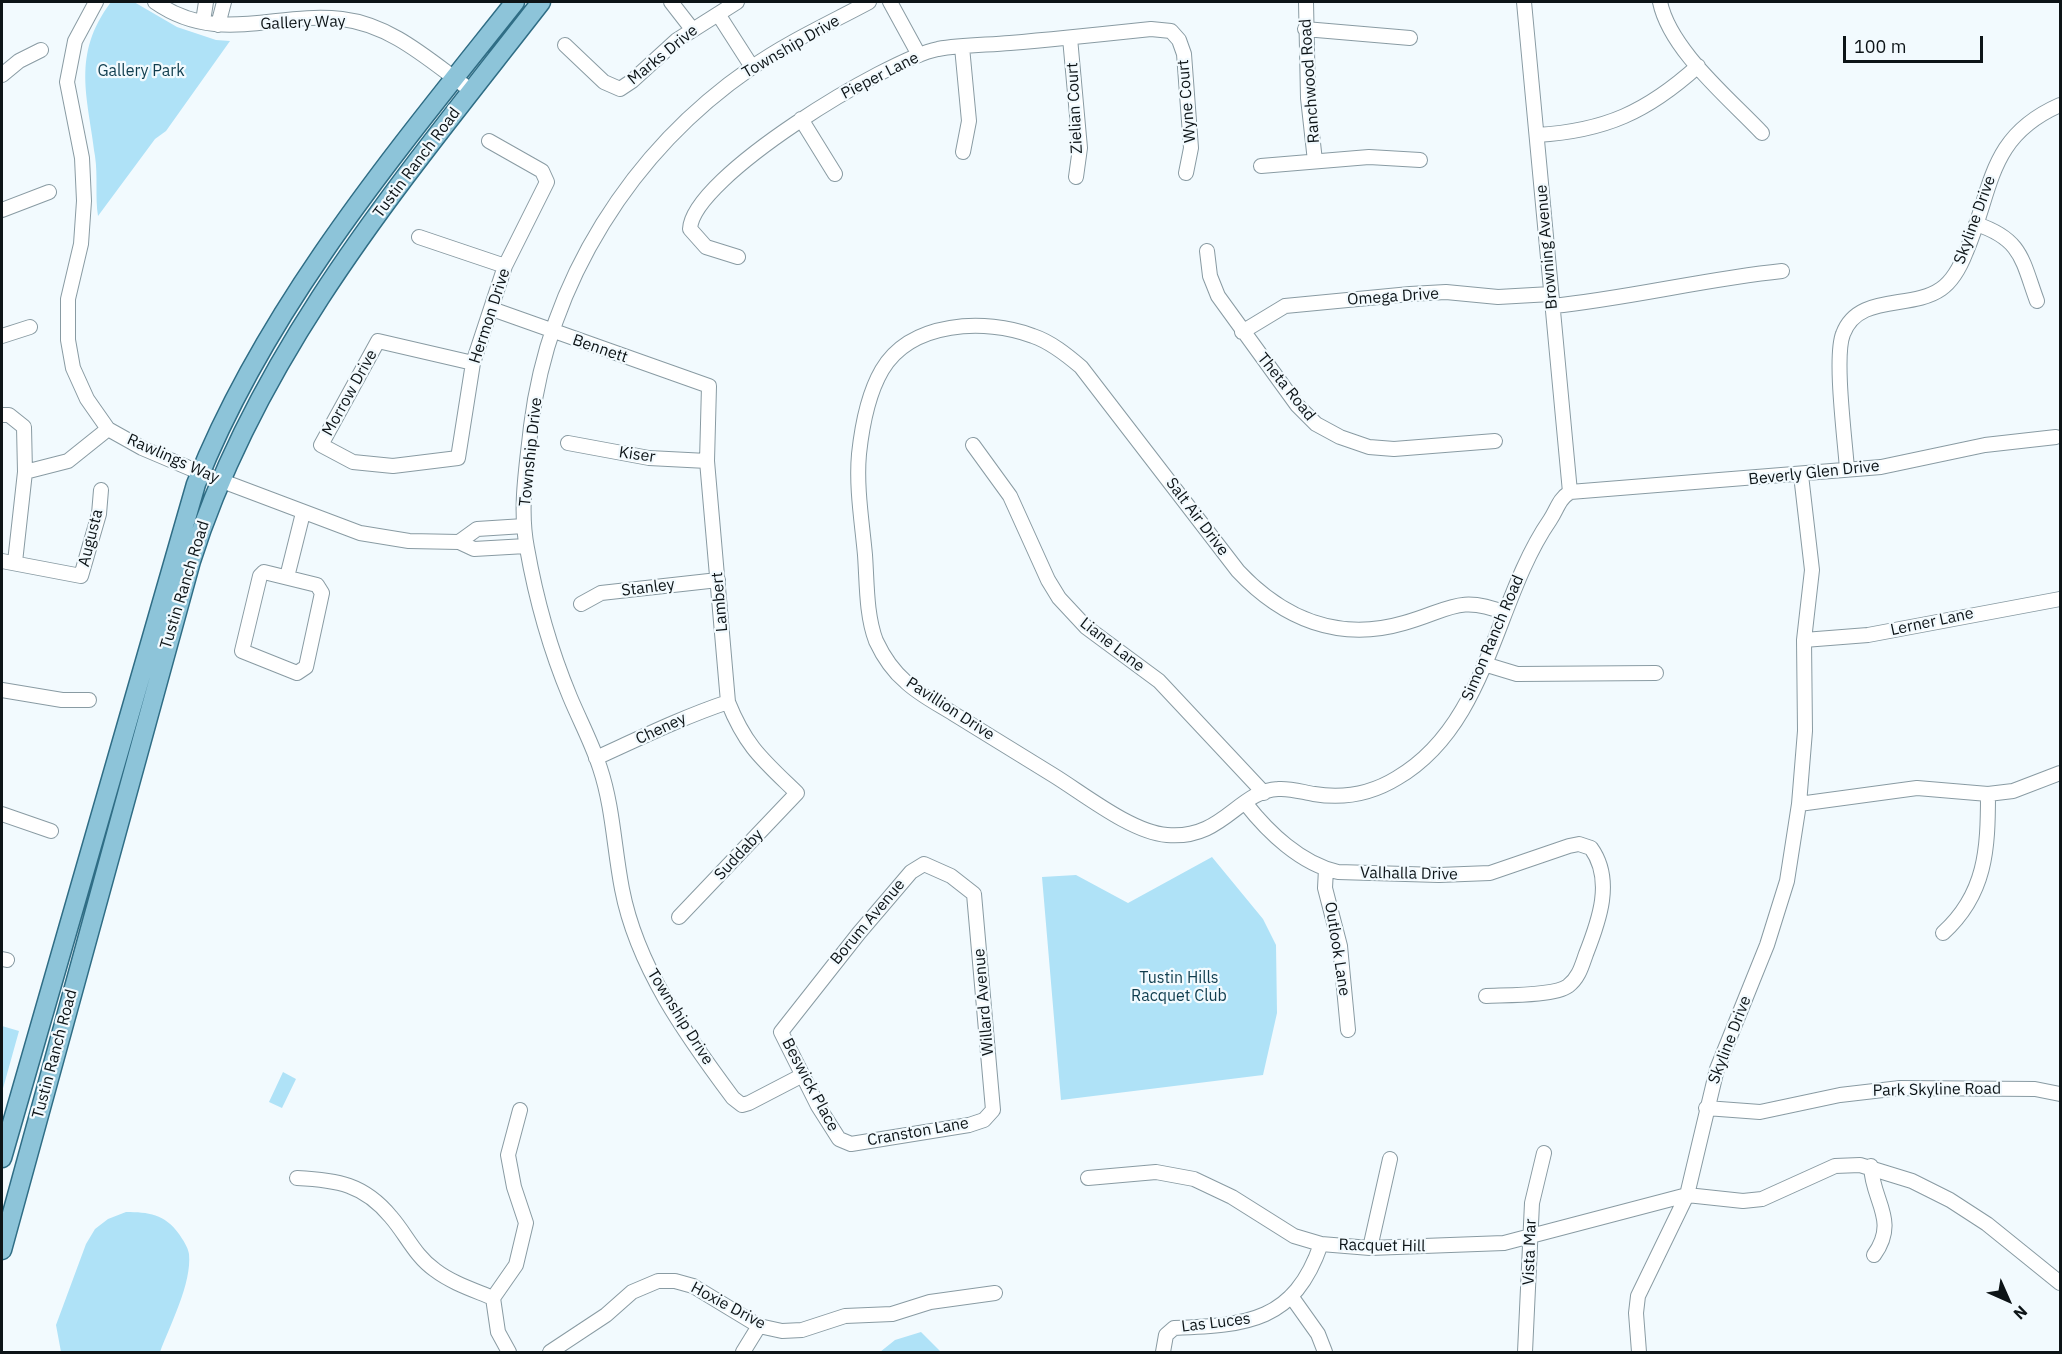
<!DOCTYPE html>
<style>
body{margin:0}
#map{position:relative;width:2062px;height:1354px;overflow:hidden;background:#f2fafe;font-family:"IBM Plex Sans",sans-serif}
canvas{display:block}
.frame{position:absolute;inset:0;border:3px solid #0d1417;pointer-events:none}
.north{position:absolute;left:1978px;top:1270px;width:60px;height:60px;-webkit-text-stroke:4px #f2fafe;paint-order:stroke;rotate:135deg;font-size:16px;font-weight:700;line-height:24px;text-align:center;color:#0d1417}
.north::after{content:'';display:block;margin:auto;width:21px;height:27px;background:#0d1417;clip-path:polygon(50% 0,100% 100%,50% 72%,0 100%)}
.scale{position:absolute;left:1843px;top:36px;width:140px;height:27px;box-sizing:border-box;border:3px solid #0d1417;border-top:0;padding-left:8px;font-size:18px;line-height:21px;white-space:nowrap;color:#0d1417;-webkit-text-stroke:4px #f2fafe;paint-order:stroke}
</style>
<div id="map">
<canvas width="2062" height="1354"></canvas>
<div class="frame"></div>
<div class="north">N</div>
<div class="scale">100 m</div>
</div>
<script>
const ctx = document.querySelector('canvas').getContext('2d');
ctx.lineJoin = 'round';
function paint(path, color) { ctx.fillStyle = color; ctx.fill(path, 'evenodd'); }
function trace(path, color, width, dash) { ctx.strokeStyle = color; ctx.lineWidth = width; ctx.lineCap = dash ? 'butt' : 'round'; ctx.setLineDash(dash || []); ctx.stroke(path); }
function label(font, color, halo, rows, align = 'center') {
  ctx.font = font + ' "IBM Plex Sans",sans-serif'; ctx.lineWidth = 4.5; ctx.setLineDash([]); ctx.textBaseline = 'middle'; ctx.strokeStyle = halo; ctx.fillStyle = color; for (const [text, x, y, turn = 0] of rows) {
    ctx.save(); ctx.translate(x, y); ctx.rotate((+turn || 0) * Math.PI / 180); ctx.textAlign = isNaN(turn) ? turn : align; if (halo) ctx.strokeText(text, 0, 0); ctx.fillText(text, 0, 0); ctx.restore();
  }
}
paint(new Path2D(`
 M111,2H134L177,27L216,40L230,41L166,131L155,139L98,216C95,197 98,176 95,156C88,97 71,55 111,2Z
 M1212,857L1263,919L1276,945L1277,1013L1263,1075L1061,1100L1042,877L1076,875L1128,903Z
 M2,1026L19,1031L2,1092Z
 M283,1072L296,1079L282,1108L269,1102Z
 M126,1212C148,1212 165,1214 179,1234C183,1240 188,1247 189,1254C192,1283 170,1325 160,1352H61L56,1325L86,1244L95,1229L108,1219Z
 M921,1332L941,1352H880L895,1340Z`), '#afe2f7');
const minor = new Path2D(`
 M96,2L75,41L67,82L82,158L84,201L81,244L68,299V340L73,368L87,399L108,429L142,448L201,473L360,533L409,541L459,542L474,549L526,546
 M155,2C218,46 276,11 342,19C393,25 431,62 472,91
 M671,2L692,29
 M890,2L919,55
 M1306,2L1308,98L1315,161
 M1524,2L1570,492
 M1660,2C1670,50 1729,98 1762,133
 M718,14L752,67
 M203,21L206,2
 M218,25L224,2
 M1305,29L1410,38
 M1070,38L1080,148L1076,177
 M565,45L604,82L620,89L632,81L677,40L737,2
 M962,47L969,121L963,152
 M2,75L19,61L41,50
 M801,119L835,174
 M1537,135C1605,131 1647,112 1698,66
 M1261,166L1369,157L1420,160
 M2,210L49,192
 M1976,224C2022,239 2022,260 2037,301
 M419,237L505,266
 M1207,251L1210,276L1218,296L1297,405L1316,424L1340,437L1369,447L1394,449L1495,441
 M738,257L706,247L690,229C692,177 888,59 938,49C961,45 987,45 1010,43C1057,39 1104,34 1151,29L1171,31L1179,40L1184,54L1191,148L1186,173
 M1553,306C1630,298 1705,279 1782,271
 M492,309L709,386L707,461L728,702C746,747 763,760 797,793L679,917
 M1242,332L1285,306L1410,294L1446,292L1498,297L1551,294
 M2,336L30,327
 M473,363L378,341L321,445L353,462L393,466L458,458L473,363L505,266L547,182L542,171L489,141
 M2,415H9L24,427L25,472L15,562
 M568,443L649,458L707,461
 M973,445L1010,496L1048,580L1059,598L1086,627L1159,681L1264,793
 M1847,469C1845,440 1834,357 1843,334C1858,293 1911,310 1941,289C1954,280 1961,265 1966,252C1993,189 1987,137 2060,105
 M25,472L68,461L108,429
 M1570,492L1881,467L1985,445L2056,437
 M459,542L477,529L524,526
 M2,561L81,576L99,514L101,490
 M264,572L317,585L322,593L306,667L297,673L242,651L260,576Z
 M287,577L303,513
 M581,604L601,593L718,580
 M1505,613C1459,594 1448,611 1404,623C1339,642 1283,619 1238,571L1081,367C1067,355 1051,342 1033,336C985,318 911,321 882,370C868,394 862,426 859,454C856,487 862,522 865,555C867,582 866,615 876,641C883,656 893,671 906,682C920,695 938,704 954,714C987,734 1020,755 1053,775C1084,794 1131,832 1167,835C1223,840 1238,791 1278,789C1290,788 1302,792 1314,794C1344,799 1371,794 1397,778C1489,724 1494,601 1550,520C1558,508 1558,500 1570,492
 M1804,640L1868,635L2060,599
 M1484,664L1517,674L1656,673
 M2,690L62,700H89
 M596,758C640,738 683,717 728,702
 M1246,804C1268,832 1301,864 1338,872L1439,875L1490,873L1569,846L1579,844L1591,848C1614,880 1599,921 1586,954C1582,965 1579,978 1568,986C1555,996 1504,995 1486,996
 M1799,804L1917,788L1988,794L2013,791L2060,773
 M2,814L51,831
 M924,864L951,876L974,894L993,1110L984,1120L969,1125L851,1144L839,1139L818,1106L781,1032L859,933L911,872Z
 M1326,869L1325,888L1340,946L1348,1030
 M1943,933C1986,894 1988,849 1988,794
 M2,959L7,960
 M801,1076L749,1103L742,1105L733,1098C686,1035 637,967 622,889C614,848 613,807 600,768C592,743 580,721 570,697C550,649 536,599 527,548C519,508 527,465 531,426C549,281 631,151 751,68C788,42 830,23 869,2
 M1706,1108L1760,1112L1840,1095L1900,1088L2035,1089L2060,1094
 M1871,1166C1872,1201 1899,1220 1874,1255
 M297,1178C337,1180 364,1184 391,1217C406,1234 415,1256 435,1270C452,1283 474,1290 493,1298
 M1088,1178L1156,1172L1194,1179L1232,1197L1294,1236L1321,1244L1370,1248L1504,1243L1687,1195L1743,1201L1762,1199L1835,1166L1860,1165L1912,1181L1950,1200L1987,1224L2060,1283
 M1370,1248L1390,1159
 M1291,1296L1318,1334L1325,1352
 M509,1352L498,1332L493,1298L516,1265L526,1223L514,1187L508,1155L520,1110
 M550,1352L606,1315L632,1292L658,1281H675L693,1286L759,1326L782,1331L802,1330L845,1316L892,1314L930,1302L995,1293
 M743,1352L759,1326
 M1163,1352L1166,1335L1174,1328C1248,1325 1294,1322 1321,1244
 M1525,1352L1532,1203L1544,1153
 M1639,1352L1636,1313L1638,1296L1687,1195L1717,1069L1767,945L1787,881L1799,804L1805,731L1804,640L1812,570L1801,475`);
const major = new Path2D(`
 M2,1158L196,484C267,305 396,152 515,2
 M2,1250L191,561C259,347 406,176 541,2`);
trace(minor, '#899ba3', 16);
trace(major, '#2f6d85', 21);
trace(minor, '#fff', 14);
trace(major, '#8dc4d9', 18);
label('16px', '#0d1417', '#f2fafe', [
 ["Gallery Way",303,23,-2],
 ["Township Drive",791,47,-30],
 ["Marks Drive",663,55,-39],
 ["Pieper Lane",880,76,-27],
 ["Ranchwood Road",1310,81,-94],
 ["Wyne Court",1187,101,-95],
 ["Zielian Court",1075,108,-93],
 ["Tustin Ranch Road",417,163,-53],
 ["Skyline Drive",1975,220,-70],
 ["Browning Avenue",1547,247,-95],
 ["Omega Drive",1393,297,-4],
 ["Hermon Drive",490,316,-72],
 ["Bennett",600,349,19],
 ["Theta Road",1286,387,51],
 ["Morrow Drive",350,393,-61],
 ["Township Drive",531,452,-84],
 ["Kiser",637,455,8],
 ["Rawlings Way",173,459,24],
 ["Beverly Glen Drive",1814,473,-6],
 ["Salt Air Drive",1197,517,53],
 ["Augusta",91,538,-76],
 ["Tustin Ranch Road",185,585,-73],
 ["Stanley",648,588,-7],
 ["Lambert",720,602,-95],
 ["Lerner Lane",1932,622,-12],
 ["Simon Ranch Road",1493,638,-67],
 ["Liane Lane",1112,645,38],
 ["Pavillion Drive",950,709,33],
 ["Cheney",661,729,-25],
 ["Suddaby",739,855,-47],
 ["Valhalla Drive",1409,874,1],
 ["Borum Avenue",868,922,-50],
 ["Outlook Lane",1337,949,81],
 ["Willard Avenue",984,1002,-95],
 ["Township Drive",680,1017,58],
 ["Skyline Drive",1730,1040,-69],
 ["Tustin Ranch Road",55,1054,-75],
 ["Beswick Place",810,1085,62],
 ["Park Skyline Road",1937,1090,-1],
 ["Cranston Lane",918,1132,-10],
 ["Racquet Hill",1382,1246,1],
 ["Vista Mar",1530,1252,-88],
 ["Hoxie Drive",728,1306,28],
 ["Las Luces",1216,1323,-7]
]);
label('16px', '#0f3d4e', '#f2fafe', [
 ["Gallery Park",141,71],
 ["Tustin Hills",1179,978],
 ["Racquet Club",1179,996]
]);
</script>
